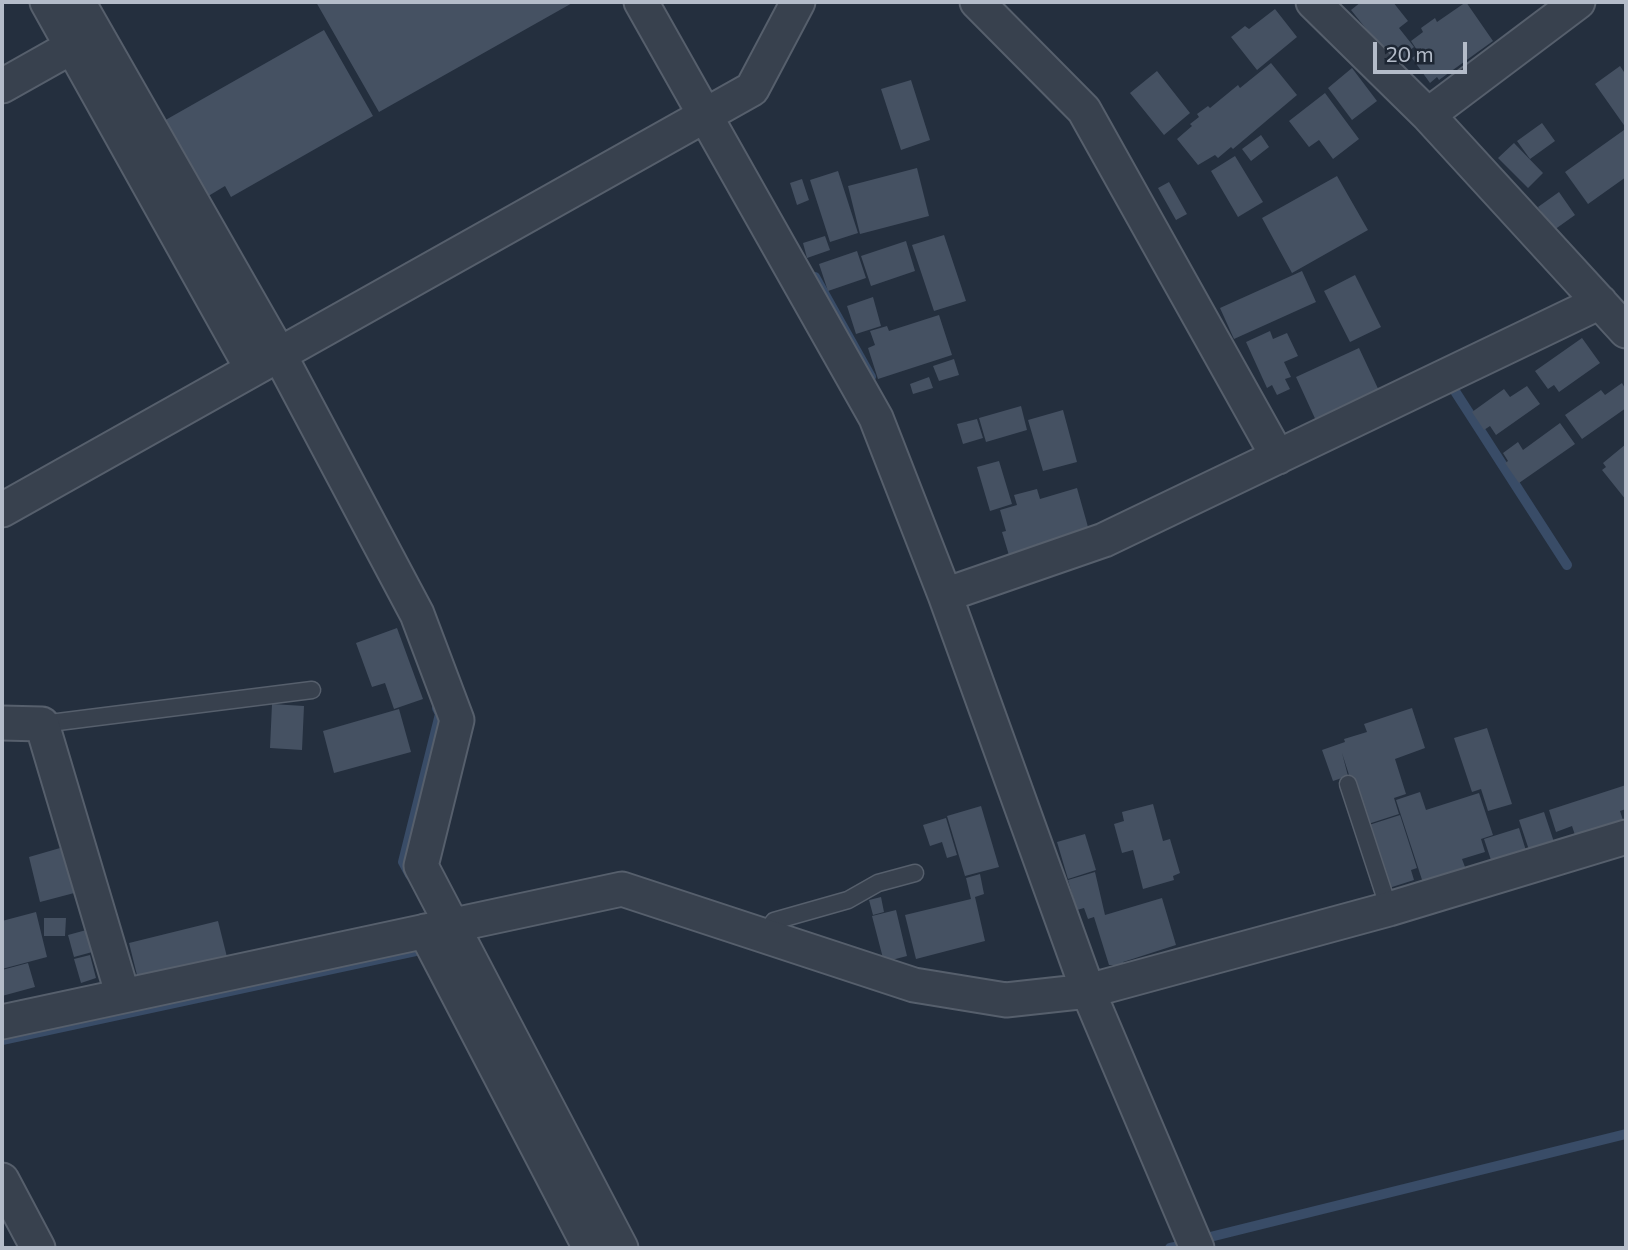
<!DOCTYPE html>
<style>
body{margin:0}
#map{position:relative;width:1628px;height:1250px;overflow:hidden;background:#242f3e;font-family:Commissioner,sans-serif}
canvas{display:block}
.frame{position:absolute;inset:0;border:4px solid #b4bcc9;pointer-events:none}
.scale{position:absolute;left:1373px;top:42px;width:94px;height:32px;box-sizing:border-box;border:4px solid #b4bcc9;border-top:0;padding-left:9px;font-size:21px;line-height:24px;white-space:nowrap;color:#b4bcc9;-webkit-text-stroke:5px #1d2633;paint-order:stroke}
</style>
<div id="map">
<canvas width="1628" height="1250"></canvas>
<div class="frame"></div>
<div class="scale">20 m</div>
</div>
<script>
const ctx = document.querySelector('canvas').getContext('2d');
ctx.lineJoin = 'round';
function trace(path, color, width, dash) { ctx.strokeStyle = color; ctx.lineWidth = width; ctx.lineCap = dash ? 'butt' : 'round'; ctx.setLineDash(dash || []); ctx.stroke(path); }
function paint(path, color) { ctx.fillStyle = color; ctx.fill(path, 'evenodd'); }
trace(new Path2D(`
 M815,277L871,377
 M1446,388L1451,385L1567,565
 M410,875L403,862L440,714L437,708
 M2,1040L425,949
 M1206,1238L1626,1134
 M1170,1248L1180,1246`), '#394c67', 10);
paint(new Path2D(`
 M316,2H574L379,112Z
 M1361,2H1393L1408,21L1399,28L1414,47L1409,51L1411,54L1396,66L1351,10Z
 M1466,2L1493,41L1439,80L1437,77L1430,83L1412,58L1419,53L1411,41L1423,32L1421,28L1435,18L1437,22Z
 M1275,9L1297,37L1257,70L1231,37L1245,26L1249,29Z
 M324,30L373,116L231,197L225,186L205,198L162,122Z
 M1271,63L1297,95L1233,149L1231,147L1218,158L1215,155L1198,165L1177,139L1192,126L1190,124L1199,117L1197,114L1208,106L1210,108L1238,85L1240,88Z
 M1620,66L1626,75V128L1595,84Z
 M1352,68L1377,101L1352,120L1328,88Z
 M1157,71L1190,113L1164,135L1130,93Z
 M911,80L930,140L901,150L881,89Z
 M1325,93L1359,139L1333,159L1319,140L1309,147L1289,121Z
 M1542,123L1555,141L1530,159L1517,141Z
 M1624,130L1626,134V177L1588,204L1565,172Z
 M1261,135L1269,147L1251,161L1242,149Z
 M1514,143L1543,173L1528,188L1498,158Z
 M1235,156L1263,202L1238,217L1211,171Z
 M917,168L929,216L860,234L848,186Z
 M838,171L858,233L830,242L810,180Z
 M1337,176L1368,230L1292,273L1262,218Z
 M802,179L809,200L797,205L790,183Z
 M1169,182L1187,214L1176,220L1158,188Z
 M1559,192L1575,215L1554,230L1538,207Z
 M944,235L966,301L934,311L912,245Z
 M825,236L830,250L807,258L803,243Z
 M906,241L915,271L871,286L861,256Z
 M857,251L866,278L828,291L819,264Z
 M1302,271L1316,302L1234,339L1220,308Z
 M1355,275L1381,327L1350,342L1324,291Z
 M873,297L881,326L856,334L847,306Z
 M939,315L952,355L878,379L868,348L875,345L870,331L887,326L889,331Z
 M1270,331L1273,339L1287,333L1298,356L1284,362L1291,377L1285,379L1290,389L1277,395L1272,385L1267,388L1246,342Z
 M1582,338L1600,363L1559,392L1554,385L1548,389L1535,371Z
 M1359,348L1381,395L1318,425L1296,377Z
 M954,359L959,375L939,381L933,366Z
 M929,377L933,388L913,394L910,384Z
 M1622,383L1626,390V408L1582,439L1565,415L1601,390L1605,395Z
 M1527,386L1540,404L1496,435L1490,426L1484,430L1472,412L1504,389L1510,397Z
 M1021,406L1027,430L986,442L979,418Z
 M1063,410L1077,462L1043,471L1028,420Z
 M977,419L983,438L963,444L957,424Z
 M1560,423L1575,444L1519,483L1505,463L1508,461L1503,453L1518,442L1523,450Z
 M1626,444V500L1602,470L1606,467L1603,463Z
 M999,461L1012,504L990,511L977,467Z
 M1077,488L1090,534L1011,562L1002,532L1006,531L1000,510L1017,505L1014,495L1037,489L1040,499Z
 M397,628L423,699L394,709L385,683L372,687L356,643Z
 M272,704L304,706L302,750L270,748Z
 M1412,708L1425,748L1395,759L1406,794L1394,798L1399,814L1365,825L1342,753L1348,776L1333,781L1322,750L1345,742L1344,739L1367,732L1364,724Z
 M399,709L411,752L334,773L323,731Z
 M1487,728L1512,804L1488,811L1481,789L1472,792L1454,738Z
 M1626,785V809L1620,811L1625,826L1577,841L1572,826L1556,832L1549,810Z
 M1420,792L1426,810L1479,793L1493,835L1481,839L1485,852L1462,859L1468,875L1425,889L1396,800Z
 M1153,804L1163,841L1170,839L1180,873L1173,876L1174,880L1143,889L1133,850L1122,853L1114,824L1124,821L1122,812Z
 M981,806L999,867L965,876L947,816Z
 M1544,812L1555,845L1530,853L1519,820Z
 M1400,815L1417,868L1411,870L1414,880L1389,888L1369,825Z
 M946,818L957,855L947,858L942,842L930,846L923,825Z
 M1519,828L1528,857L1494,869L1484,839Z
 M1085,834L1096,870L1068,879L1057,842Z
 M67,846L78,892L40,902L29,857Z
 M1095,872L1105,915L1162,898L1176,945L1123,962L1125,968L1114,971L1113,965H1109L1094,917L1088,919L1084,908L1077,910L1068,880Z
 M980,874L984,894L975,897L985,941L916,959L905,915L971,899L966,878Z
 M881,897L884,912L873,915L869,900Z
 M896,910L907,956L884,962L872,916Z
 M36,912L47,957L2,969V921Z
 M44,918H66L65,936H44Z
 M218,921L228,961L139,983L129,943Z
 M90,929L96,951L74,957L68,935Z
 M90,955L96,978L81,983L74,959Z
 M28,963L35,987L2,996V970Z`), '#455162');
const service = new Path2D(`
 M42,724L312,690
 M1348,784L1389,909
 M764,935L774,921L848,900L878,883L915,873`);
const minor = new Path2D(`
 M47,2L252,369
 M78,2L279,354L417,614L457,720L421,866L621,1248
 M641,2L876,418L945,595L1088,991L1197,1248
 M977,2L1084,110L1278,457
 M1313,2L1428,115L1626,331
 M2,86L91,36
 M1428,115L1578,2
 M2,510L752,89L798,2
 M945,595L1104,540L1600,302
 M2,723L42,724L123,996
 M425,931L590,1248
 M2,1022L622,889L914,985L1006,1000L1088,991L1389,909L1626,837
 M2,1180L38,1248`);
trace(service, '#565f6c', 19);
trace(minor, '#565f6c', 37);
trace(service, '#38414e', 16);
trace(minor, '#38414e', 33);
</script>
